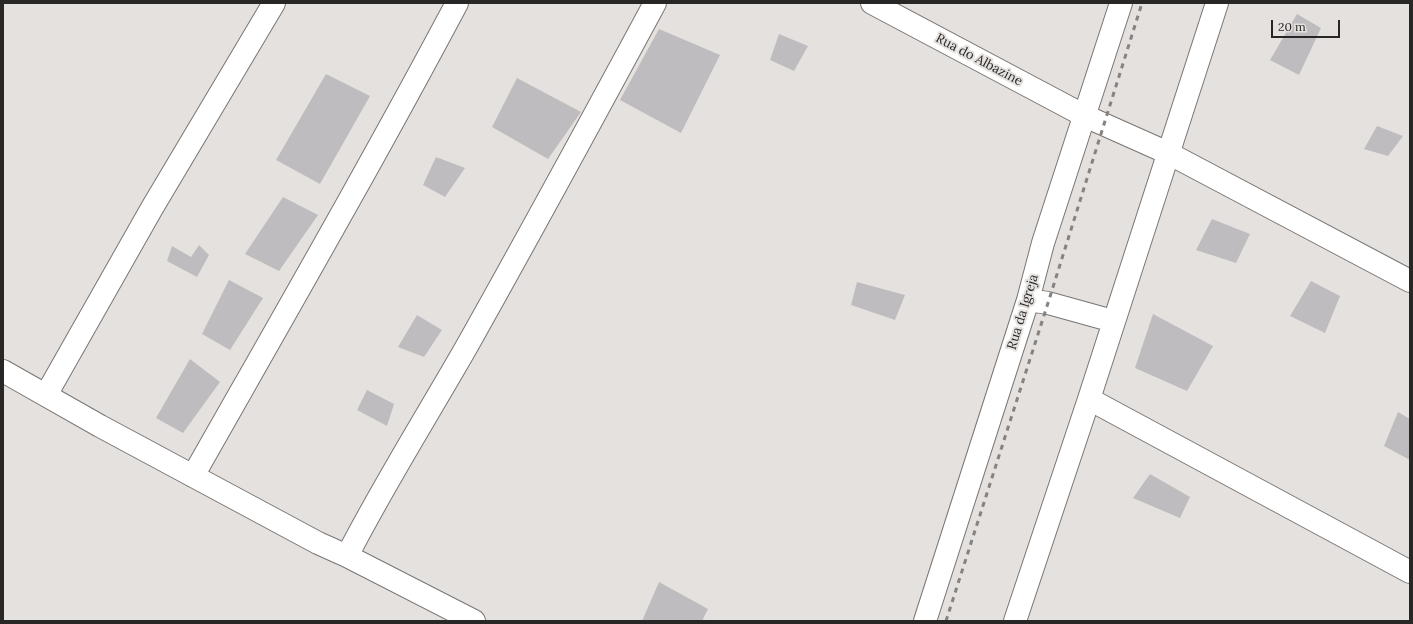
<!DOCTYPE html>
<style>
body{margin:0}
#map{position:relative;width:1413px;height:624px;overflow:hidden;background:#e5e1de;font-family:Lora,serif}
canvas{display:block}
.frame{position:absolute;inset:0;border:4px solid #292726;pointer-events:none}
.scale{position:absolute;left:1271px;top:20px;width:69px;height:18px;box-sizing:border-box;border:2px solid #292726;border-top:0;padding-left:5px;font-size:12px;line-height:14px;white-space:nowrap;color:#292726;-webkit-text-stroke:3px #e5e1de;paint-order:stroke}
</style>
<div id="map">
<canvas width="1413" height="624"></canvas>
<div class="frame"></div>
<div class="scale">20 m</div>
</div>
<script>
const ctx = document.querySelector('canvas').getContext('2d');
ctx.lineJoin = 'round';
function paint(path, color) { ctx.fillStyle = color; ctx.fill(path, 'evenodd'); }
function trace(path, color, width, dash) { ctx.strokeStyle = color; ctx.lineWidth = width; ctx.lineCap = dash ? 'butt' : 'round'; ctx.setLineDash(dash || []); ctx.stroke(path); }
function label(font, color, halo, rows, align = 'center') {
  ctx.font = font + ' Lora,serif'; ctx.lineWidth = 4; ctx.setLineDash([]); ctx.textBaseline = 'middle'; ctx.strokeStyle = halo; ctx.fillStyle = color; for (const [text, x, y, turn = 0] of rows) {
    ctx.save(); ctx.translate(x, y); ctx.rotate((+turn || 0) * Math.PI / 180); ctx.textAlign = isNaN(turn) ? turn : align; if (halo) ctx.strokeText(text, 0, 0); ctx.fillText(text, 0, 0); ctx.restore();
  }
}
paint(new Path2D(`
 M1297,14L1321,28L1299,75L1270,60Z
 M659,29L720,55L681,133L620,100Z
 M779,34L808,46L794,71L770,60Z
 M326,74L370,96L320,184L276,160Z
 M517,78L581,112L548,159L492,127Z
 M1377,126L1403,136L1388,156L1364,149Z
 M436,157L465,168L445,197L423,185Z
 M283,197L318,215L279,271L245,254Z
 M1212,219L1250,234L1236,263L1196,250Z
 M199,245L209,255L197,277L167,261L172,246L191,257Z
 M229,280L263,298L230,350L202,334Z
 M1311,281L1340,296L1325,333L1290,316Z
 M857,282L905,295L895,320L851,305Z
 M1153,314L1213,346L1187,391L1135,368Z
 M417,315L442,330L424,357L398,347Z
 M190,359L220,382L183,433L156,418Z
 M367,390L394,404L387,426L357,410Z
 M1398,412L1410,419V460L1384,446Z
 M1150,474L1190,497L1180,518L1133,498Z
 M659,582L708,609L702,621H642Z`), '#bfbcbf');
const street = new Path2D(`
 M872,3L1085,116L1168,153L1410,281
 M1028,300L1048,303L1113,321
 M3,371L100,426L318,543L347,556L474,621
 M46,395L152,208L274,3
 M1089,399L1410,572
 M193,476C282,319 372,163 457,3
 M347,556C384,484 427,416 467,346C531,232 593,118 655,3
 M925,621L1028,300L1043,243L1121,3
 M1015,621L1089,399L1217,3`);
trace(street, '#797573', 24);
trace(street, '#fff', 22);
trace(new Path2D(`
 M946,621L1048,303L1142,3`), '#858280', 3, [5, 5]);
label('13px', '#292726', '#e5e1de', [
 ["Rua do Albazine",979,60,28],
 ["Rua da Igreja",1023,312,-73]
]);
</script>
